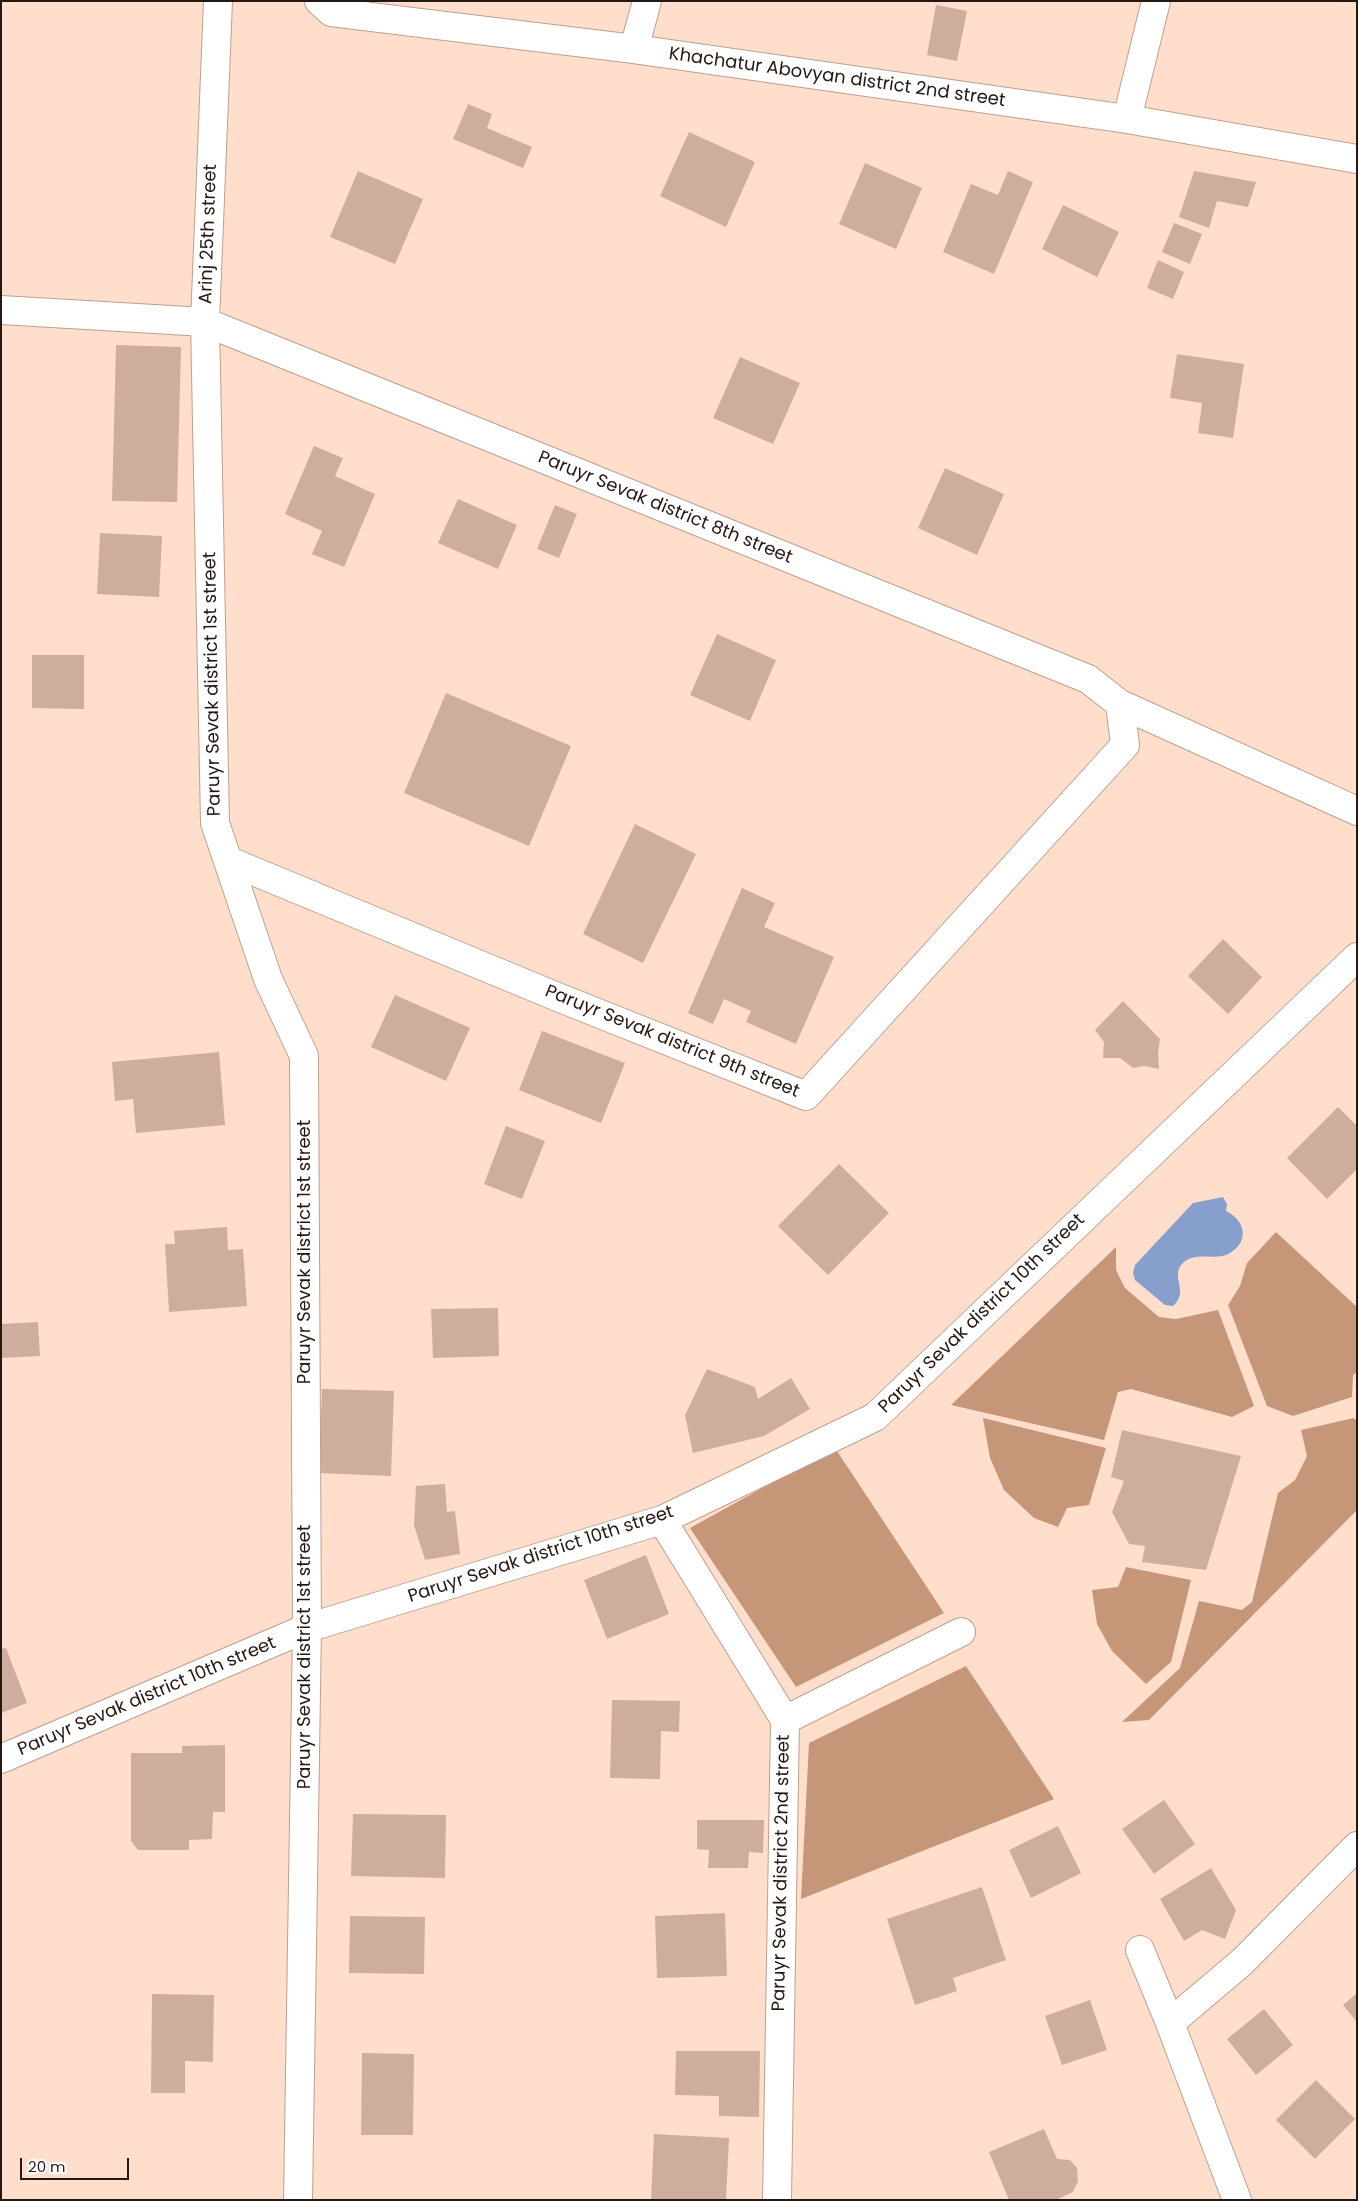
<!DOCTYPE html>
<style>
body{margin:0}
#map{position:relative;width:1358px;height:2201px;overflow:hidden;background:#ffdfcc;font-family:Poppins,sans-serif}
canvas{display:block}
.frame{position:absolute;inset:0;border:2px solid #241812;pointer-events:none}
.scale{position:absolute;left:20px;top:2158px;width:109px;height:22px;box-sizing:border-box;border:2px solid #241812;border-top:0;padding-left:6px;font-size:15px;line-height:18px;white-space:nowrap;color:#241812;-webkit-text-stroke:4px #fff;paint-order:stroke}
</style>
<div id="map">
<canvas width="1358" height="2201"></canvas>
<div class="frame"></div>
<div class="scale">20 m</div>
</div>
<script>
const ctx = document.querySelector('canvas').getContext('2d');
ctx.lineJoin = 'round';
function paint(path, color) { ctx.fillStyle = color; ctx.fill(path, 'evenodd'); }
function trace(path, color, width, dash) { ctx.strokeStyle = color; ctx.lineWidth = width; ctx.lineCap = dash ? 'butt' : 'round'; ctx.setLineDash(dash || []); ctx.stroke(path); }
function label(font, color, halo, rows, align = 'center') {
  ctx.font = font + ' Poppins,sans-serif'; ctx.lineWidth = 4; ctx.setLineDash([]); ctx.textBaseline = 'middle'; ctx.strokeStyle = halo; ctx.fillStyle = color; for (const [text, x, y, turn = 0] of rows) {
    ctx.save(); ctx.translate(x, y); ctx.rotate((+turn || 0) * Math.PI / 180); ctx.textAlign = isNaN(turn) ? turn : align; if (halo) ctx.strokeText(text, 0, 0); ctx.fillText(text, 0, 0); ctx.restore();
  }
}
paint(new Path2D(`
 M1276,1232L1357,1307V1372L1353,1375L1352,1397L1293,1416L1267,1406L1228,1305L1240,1286L1247,1263Z
 M1116,1247V1270L1125,1288L1159,1317L1176,1319L1218,1310L1254,1406L1232,1417L1131,1389L1118,1392L1104,1440L951,1405Z
 M983,1418L1106,1448L1089,1505L1067,1508L1058,1527L1034,1518L1004,1490L990,1458Z
 M1354,1418L1357,1421V1510L1149,1720L1122,1722L1180,1668L1199,1601L1242,1610L1252,1602L1278,1493L1295,1480L1307,1456L1301,1430Z
 M835,1448L944,1613L796,1687L690,1528Z
 M1126,1567L1191,1580L1171,1662L1146,1684L1112,1651L1097,1624L1092,1590L1118,1587Z
 M966,1666L1054,1799L801,1899L809,1743Z`), '#c69679');
paint(new Path2D(`
 M1223,1197L1227,1204L1226,1211C1245,1220 1250,1241 1230,1253C1216,1262 1195,1250 1182,1264C1170,1277 1190,1291 1173,1306L1165,1305L1135,1280L1133,1273L1135,1265L1193,1203Z`), '#879fcc');
paint(new Path2D(`
 M936,5L967,11L957,61L927,55Z
 M468,104L492,114L487,128L532,147L523,168L453,139Z
 M689,132L755,162L726,227L660,196Z
 M865,163L922,188L896,249L839,224Z
 M358,171L423,199L395,264L330,237Z
 M1008,171L1033,182L994,274L943,252L971,184L998,195Z
 M1194,171L1256,182L1248,207L1217,201L1209,228L1179,217Z
 M1063,205L1119,232L1097,277L1042,249Z
 M1174,223L1202,234L1190,264L1162,252Z
 M1158,260L1184,272L1173,299L1147,288Z
 M116,345L181,347L177,502L112,501Z
 M1177,354L1244,364L1233,438L1198,433L1202,403L1170,398Z
 M740,357L800,383L773,444L713,418Z
 M314,446L343,458L335,476L375,494L344,567L312,554L322,531L285,514Z
 M945,468L1004,494L977,555L918,528Z
 M458,499L517,525L498,569L438,543Z
 M555,505L577,514L559,558L537,549Z
 M100,533L162,536L159,597L97,594Z
 M717,634L776,660L750,721L690,695Z
 M32,655H84V709L32,708Z
 M446,693L571,746L529,846L404,793Z
 M635,824L696,854L643,963L583,934Z
 M742,888L775,903L764,927L834,957L796,1044L746,1022L751,1011L724,999L713,1024L688,1013Z
 M1223,939L1262,977L1228,1014L1188,976Z
 M395,995L470,1028L446,1081L371,1047Z
 M1123,1001L1160,1039L1158,1053L1159,1069L1144,1066L1133,1068L1120,1058H1103L1104,1042L1095,1030Z
 M542,1031L625,1063L601,1123L519,1090Z
 M219,1052L225,1125L136,1133L133,1099L115,1101L112,1062Z
 M1338,1107L1357,1126V1169L1327,1199L1287,1158Z
 M506,1126L545,1141L522,1199L484,1184Z
 M839,1164L889,1213L828,1275L778,1226Z
 M227,1227L228,1250L243,1249L247,1306L169,1312L165,1244H175L174,1231Z
 M498,1308L499,1356L433,1358L431,1309Z
 M38,1322L40,1356L1,1358V1324Z
 M707,1369L755,1387L758,1399L791,1378L810,1409L764,1436L693,1453L685,1415Z
 M322,1389L394,1391L391,1476L319,1473Z
 M1122,1430L1241,1456L1206,1570L1142,1562L1145,1546L1129,1544L1112,1512L1124,1481L1111,1477Z
 M445,1484L447,1512L455,1511L460,1554L425,1560L414,1525L416,1486Z
 M646,1555L669,1614L607,1639L584,1580Z
 M6,1648L27,1703L1,1713V1649Z
 M612,1700L680,1701L679,1732L661,1731L660,1779L610,1778Z
 M225,1745V1812H213L212,1839L189,1840V1850H138L131,1841V1753H182V1746Z
 M1164,1800L1195,1844L1154,1874L1122,1829Z
 M353,1814L446,1815L445,1878L351,1876Z
 M697,1820H764L763,1853L749,1852L748,1868H708L709,1850L697,1849Z
 M1058,1826L1081,1873L1031,1898L1009,1850Z
 M1211,1868L1236,1910L1225,1939L1202,1930L1184,1941L1160,1899Z
 M982,1887L1006,1960L953,1978L957,1991L915,2005L887,1919Z
 M725,1913L727,1976L657,1978L655,1916Z
 M350,1916L425,1917L424,1974L349,1973Z
 M1357,1993V2022L1343,2005Z
 M152,1994L214,1995L213,2062L185,2061V2093H151Z
 M1090,2000L1107,2050L1062,2065L1045,2016Z
 M1264,2009L1293,2045L1256,2075L1227,2039Z
 M676,2051H760L759,2117L719,2116V2096L675,2095Z
 M362,2053L414,2054L413,2135H361Z
 M1316,2080L1355,2119L1315,2159L1276,2120Z
 M1044,2129L1057,2159L1070,2160L1077,2168L1078,2181L1073,2192L1056,2200H1009L989,2152Z
 M654,2134L729,2138L726,2200H651Z`), '#cdae9c');
const minor = new Path2D(`
 M319,1L331,12L634,49L1127,119L1357,159
 M634,49L647,1
 M1127,119L1156,1
 M1,310L205,322L218,1
 M229,861L560,998L806,1096L1125,745L1120,704
 M662,1520L785,1720L777,2200
 M785,1720L961,1632
 M1,1759L307,1628L662,1520L875,1417L1357,957
 M1140,1950L1170,2023L1237,2200
 M1170,2023L1242,1962L1357,1846
 M298,2200L307,1628L304,1056L268,979L215,823L205,322L1088,679L1120,704L1357,811`);
trace(minor, '#be9f8e', 30);
trace(minor, '#fff', 28);
label('18px', '#241812', '#fff', [
 ["Khachatur Abovyan district 2nd street",837,78,8],
 ["Arinj 25th street",209,234,-88],
 ["Paruyr Sevak district 8th street",665,508,22],
 ["Paruyr Sevak district 1st street",213,684,-91],
 ["Paruyr Sevak district 9th street",672,1042,22],
 ["Paruyr Sevak district 1st street",305,1252,-90],
 ["Paruyr Sevak district 10th street",982,1314,-44],
 ["Paruyr Sevak district 10th street",541,1555,-18],
 ["Paruyr Sevak district 1st street",305,1657,-90],
 ["Paruyr Sevak district 10th street",147,1697,-23],
 ["Paruyr Sevak district 2nd street",782,1873,-89]
]);
</script>
